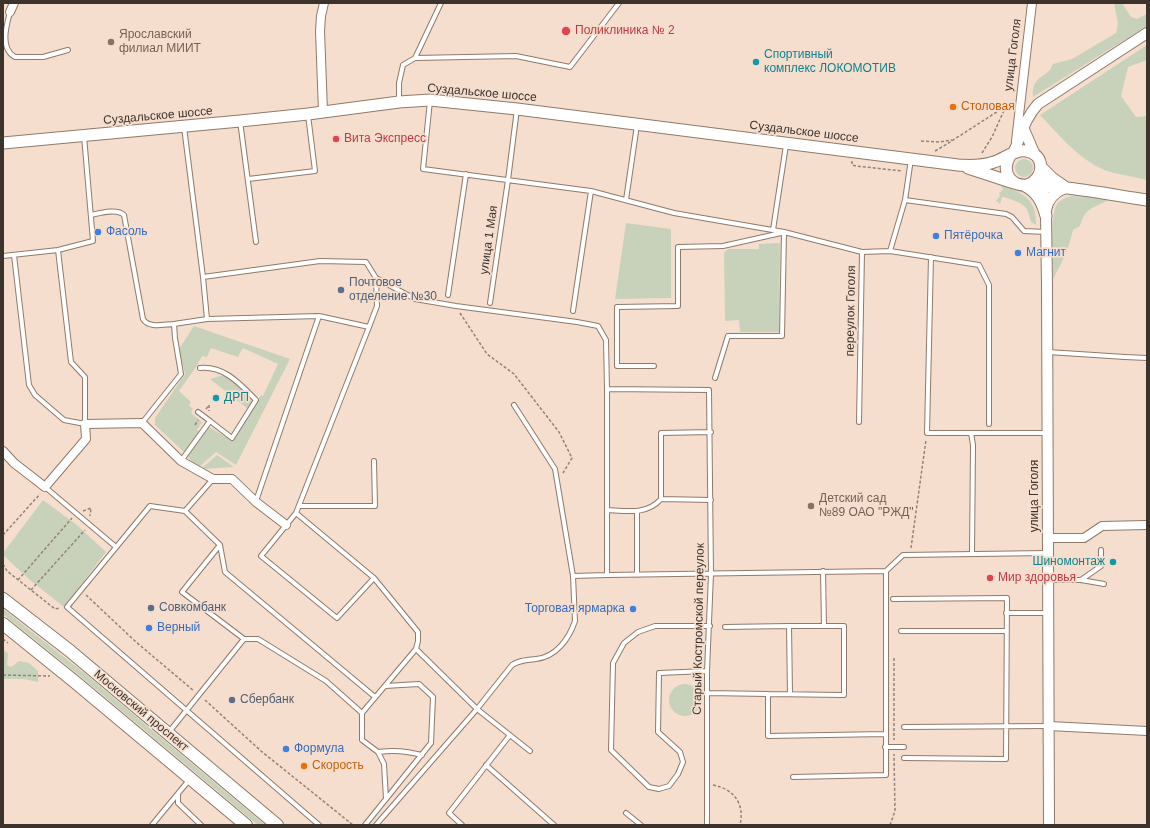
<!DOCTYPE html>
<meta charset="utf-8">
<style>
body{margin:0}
#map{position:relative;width:1150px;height:828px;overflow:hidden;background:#f6dece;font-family:Helvetica,sans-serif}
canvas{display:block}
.frame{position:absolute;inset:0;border:4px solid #3c332c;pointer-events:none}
</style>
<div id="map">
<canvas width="1150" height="828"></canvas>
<div class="frame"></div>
</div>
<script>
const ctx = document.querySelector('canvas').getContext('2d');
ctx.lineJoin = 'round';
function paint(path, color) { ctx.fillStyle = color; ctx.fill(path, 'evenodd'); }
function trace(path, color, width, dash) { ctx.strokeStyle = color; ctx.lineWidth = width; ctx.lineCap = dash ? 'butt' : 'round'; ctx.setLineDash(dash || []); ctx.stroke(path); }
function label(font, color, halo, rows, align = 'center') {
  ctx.font = font + ' Helvetica,sans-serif'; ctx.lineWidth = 3.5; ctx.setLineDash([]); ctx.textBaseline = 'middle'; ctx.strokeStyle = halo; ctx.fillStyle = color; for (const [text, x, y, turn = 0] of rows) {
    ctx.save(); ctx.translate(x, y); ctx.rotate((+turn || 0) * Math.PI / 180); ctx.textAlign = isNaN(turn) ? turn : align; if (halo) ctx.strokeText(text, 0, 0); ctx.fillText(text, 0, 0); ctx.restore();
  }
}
paint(new Path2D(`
 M1114,3H1122L1131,17L1137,19L1147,14V26L1033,97C1031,74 1048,79 1053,64L1072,59L1116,33L1118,24Z
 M1147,45V60L1128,67L1121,96L1136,117L1147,116V180C1135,177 1122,175 1110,172C1083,164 1059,135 1040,115Z
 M1015 168a9 9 0 1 1 18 0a9 9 0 1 1-18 0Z
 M1001,185C1023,193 1037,199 1036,225L1031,222C1029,218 1029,213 1027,209C1023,203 1009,198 1002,197L1000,204L996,201L1000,196L999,193L1003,190Z
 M1072,196L1100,198L1108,200C1093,209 1086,206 1080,226L1073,230C1069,248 1062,263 1053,279C1053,264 1050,216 1056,206C1059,200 1066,197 1072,196Z
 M626,223L671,229V298L615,299Z
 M780,243L779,332H740L739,320L725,321L724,253L728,249H759V244Z
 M194,326L290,359L236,465L216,452L198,468L187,456L209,427L233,441L261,395L263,396L278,364L243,348L238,357L211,348L207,357L202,356L196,367L179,391L191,402L189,405L193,409L191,413L202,422L197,430L200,432L185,453L155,425V418L185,374L179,349Z
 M224,375L232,378L253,402L248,409L210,379Z
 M217,455L234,467L201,469Z
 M43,500L77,525L106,552L64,607L30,580L3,555V553Z
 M3,609L83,672L265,825H258L80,676L3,614Z
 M3,650L8,653L7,665L11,667L19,661L29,663L38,671V682L24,679H3Z
 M669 700a16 16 0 1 1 32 0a16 16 0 1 1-32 0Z`), '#c8d2ba');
const service = new Path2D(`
 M10,12C6,27 0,49 15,57H43L68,50
 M415,58L441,3
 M430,101L423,169L591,191L674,213L784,232L862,252
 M399,102V83L403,65L415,58L516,56L570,67L619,3
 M240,121L256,242
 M248,179L315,171L308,115
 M626,200L637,125
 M905,200L1006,214L1012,217L1024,231L1046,232
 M91,215C100,213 117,208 124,215L143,319C149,329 165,324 174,324
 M773,230L786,145
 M58,250L93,241L84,136
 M890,251L979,265L989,285V424
 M3,256L58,250L71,362L85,377V424L64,420L35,395L29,385L14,255
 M931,257L927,433H1047
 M203,277L207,319
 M376,278L415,299L456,306L577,322L598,326L606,340L607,389
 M448,295L466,174
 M490,303L508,180L517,109
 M573,311L591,191
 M1048,352L1125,357L1147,358
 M654,366H617V307L678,306V247L723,246L781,233
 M715,378L728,336H782L784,232
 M514,405L555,469L573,576L607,575
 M198,412L210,421
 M859,422L862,252L890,251L905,200L911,159
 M142,423L181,374L175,338L174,324L207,319L319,316L369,327L377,306L376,278L366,262L320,261L203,277L184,127
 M711,432L661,433V499L711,500
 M971,433L973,445L972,554
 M181,461L210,421L232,438L256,400C240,384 225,366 200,368
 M45,487L116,547
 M256,501L319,316
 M299,506H375L374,461
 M607,510C627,511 647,515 661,499
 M185,511L213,479
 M637,511V575
 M296,513L374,578L337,618L261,556L296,513L369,327
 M220,545L225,572L375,697
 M886,571L903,555L1048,553
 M1049,580H1081L1104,584
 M1081,580L1101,566V550
 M893,599L1007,598L1006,759L904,758
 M1006,613H1048
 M725,627L789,626
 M901,631H1006
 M416,649L477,709L530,751
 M707,671L659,673L658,732L680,752L683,762L678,774L669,786L659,789L649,787L611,750L613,663L624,643L638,632L655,626H710
 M385,686L419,684L433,697L431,743L386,799
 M707,693L768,694
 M790,694L789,626H824
 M904,727L1047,726
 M169,732L244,639
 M885,747H904
 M378,752C395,750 405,751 422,755
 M486,765L554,825
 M793,777L886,775V734
 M178,794V803L201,825
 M626,813L641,825
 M152,825L190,779
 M319,825L67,607L150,506L185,511L220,545L182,592L244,639H258L326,681L362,713
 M365,825L386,799L384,764L378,752L362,740V713L416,649L418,641V632L374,578
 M376,825L477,709L512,665C519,660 527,660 536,659C556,657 569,639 575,621L573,576
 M462,825L449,813L510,735
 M707,825V671L711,574L709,390L607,389V575C700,574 793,572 886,571V734L768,736V694L844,695V626H824L823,571`);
const minor = new Path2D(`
 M10,12L14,3
 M323,112L320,31L321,16L324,3
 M1016,141L1032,3
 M3,451L14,463L45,487L86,439L85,424L142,423L181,461L213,479H232L256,502L286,525
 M1048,538H1084L1102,526L1147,525
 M1049,726L1147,731`);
const tertiary = new Path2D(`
 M1023,127L1035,155
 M1013,153C1022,135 1023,121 1038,104L1147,33
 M1041,167L1046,216L1047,286L1049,825
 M1046,210C1048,198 1055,192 1065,188`);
const secondary = new Path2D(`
 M3,143L240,121L308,114L399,102L430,100L517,109L958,165C970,166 982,166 994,162C1004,159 1015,149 1026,151C1046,154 1045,179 1027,185
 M1010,156C1004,165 1005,177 1015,183C1024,188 1055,186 1067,188C1094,191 1120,196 1147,200
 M1041,167L1052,178L1065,187
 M968,168L1014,183
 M1023,185C1037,191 1042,202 1046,216`);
const primary = new Path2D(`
 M3,599L70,651L277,825
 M3,624L75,682L246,825`);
trace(service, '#8f7a6b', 6);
trace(minor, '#8f7a6b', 10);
trace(tertiary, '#8f7a6b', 12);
trace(secondary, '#8f7a6b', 13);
trace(primary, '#8f7a6b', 14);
trace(new Path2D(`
 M921,141L940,142L952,140
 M935,151L947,144L1006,106
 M982,153L992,137L1006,106L1011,105
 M852,161V165L856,166L902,171
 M460,313L487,354L514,374L559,432L572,458L563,473
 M206,409L209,405V411
 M195,425L198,420
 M3,496V494
 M83,511L91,508L90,516
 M3,535L40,494
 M911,548L926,440
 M3,564L7,571L55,609L60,608
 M18,580L72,518
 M31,590L85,530
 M86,595L136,642L194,691
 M3,639L8,643
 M894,658V740
 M3,675L50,676
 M205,700L261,751L353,825
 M713,785C734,789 745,804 740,825
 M890,825L895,811L894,754`), '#928277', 1.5, [3, 2]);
trace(service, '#fff', 4);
trace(minor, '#fff', 8);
trace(tertiary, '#fff', 10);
trace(secondary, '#fff', 11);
trace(primary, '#fff', 12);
trace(new Path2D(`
 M24,825V824`), '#817368', 3, [7, 7]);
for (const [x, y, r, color] of [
 [566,31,5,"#e0444e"],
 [111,42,4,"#8d6e63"],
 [756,62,4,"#0f9aa8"],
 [953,107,4,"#e8710a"],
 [336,139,4,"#e0444e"],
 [98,232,4,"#3f7fe0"],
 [936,236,4,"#3f7fe0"],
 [1018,253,4,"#3f7fe0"],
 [341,290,4,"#5c6f8a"],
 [216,398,4,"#0f9aa8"],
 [811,506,4,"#8d6e63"],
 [1113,562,4,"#0f9aa8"],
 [990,578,4,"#e0444e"],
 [151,608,4,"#5c6f8a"],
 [633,609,4,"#3f7fe0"],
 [149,628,4,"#3f7fe0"],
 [232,700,4,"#5c6f8a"],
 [286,749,4,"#3f7fe0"],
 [304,766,4,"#e8710a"]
]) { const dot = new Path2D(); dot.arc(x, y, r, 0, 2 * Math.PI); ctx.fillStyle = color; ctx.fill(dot); trace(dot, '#f6dece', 1.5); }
label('12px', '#be3a42', '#f6dece', [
 ["Поликлиника № 2",575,31],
 ["Вита Экспресс",344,139],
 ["Мир здоровья",998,578]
], 'left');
label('12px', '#785e54', '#f6dece', [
 ["Ярославский",119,35],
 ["филиал МИИТ",119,49],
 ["Детский сад",819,499],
 ["№89 ОАО \"РЖД\"",819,513]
], 'left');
label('12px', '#0d838f', '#f6dece', [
 ["Спортивный",764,55],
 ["комплекс ЛОКОМОТИВ",764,69],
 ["ДРП",224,398],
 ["Шиномонтаж",1105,562,"right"]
], 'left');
label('12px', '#3c332c', '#f6dece', [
 ["улица Гоголя",1013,55,-83],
 ["Суздальское шоссе",482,93,5],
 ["Суздальское шоссе",158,116,-5],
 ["Суздальское шоссе",804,132,7],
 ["улица 1 Мая",489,240,-82],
 ["переулок Гоголя",851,311,-89],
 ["улица Гоголя",1035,496,-90],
 ["Старый Костромской переулок",699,629,-89],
 ["Московский проспект",141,711,40]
]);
label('12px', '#c56008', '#f6dece', [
 ["Столовая",961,107],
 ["Скорость",312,766]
], 'left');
label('12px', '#366cbe', '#f6dece', [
 ["Фасоль",106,232],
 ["Пятёрочка",944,236],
 ["Магнит",1026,253],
 ["Торговая ярмарка",625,609,"right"],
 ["Верный",157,628],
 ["Формула",294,749]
], 'left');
label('12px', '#4e5e75', '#f6dece', [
 ["Почтовое",349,283],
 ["отделение №30",349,297],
 ["Совкомбанк",159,608],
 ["Сбербанк",240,700]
], 'left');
</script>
